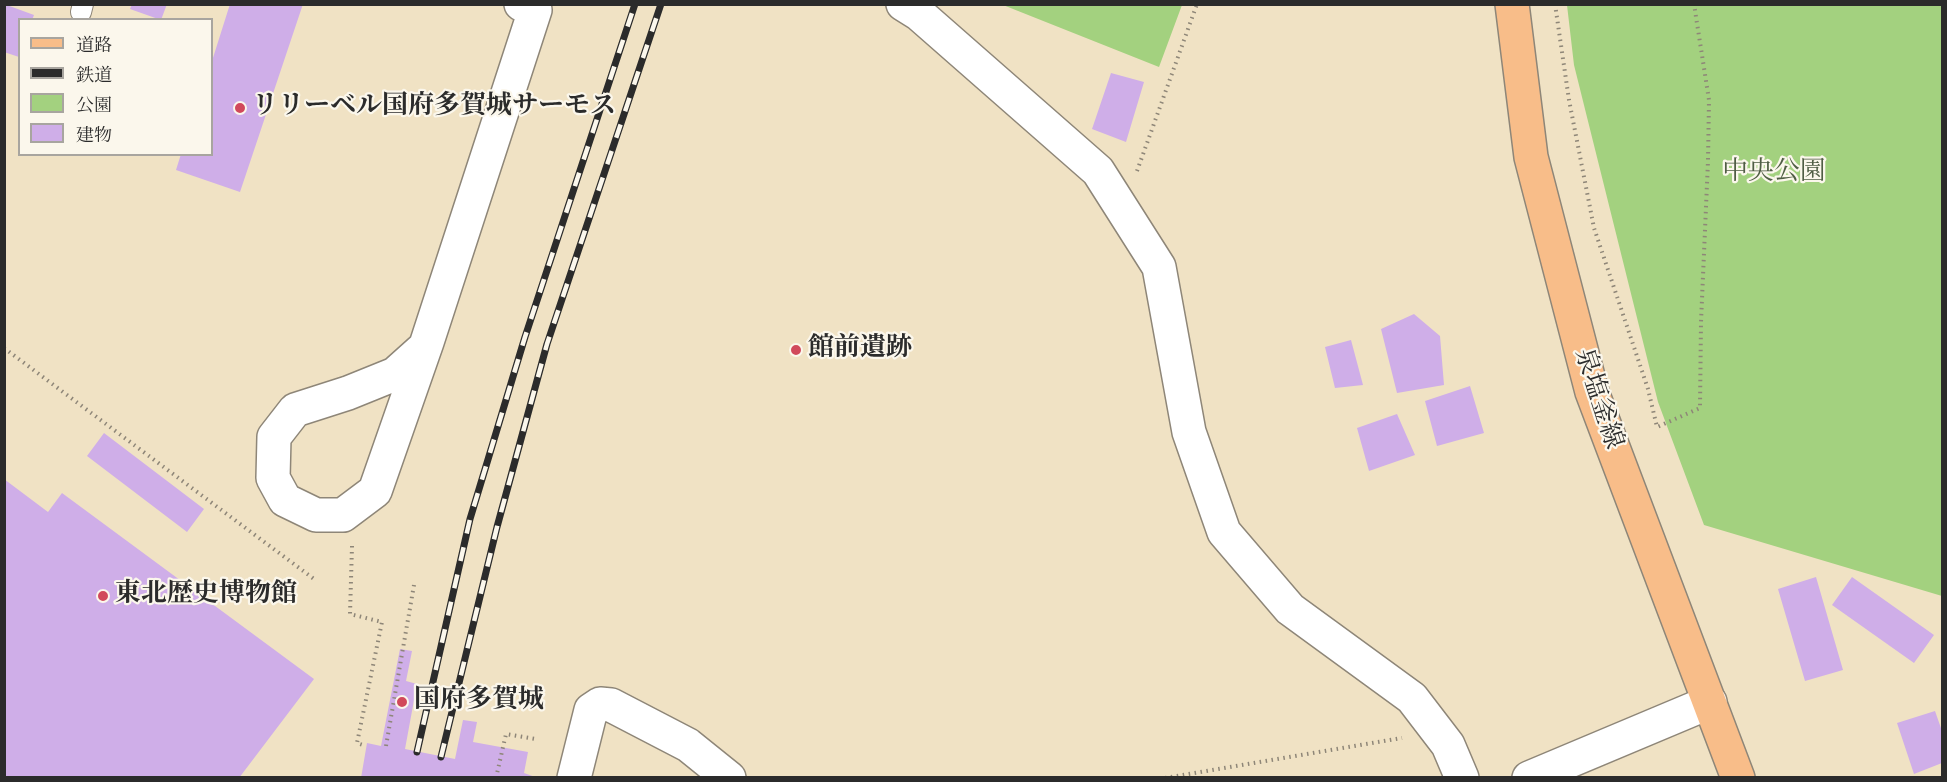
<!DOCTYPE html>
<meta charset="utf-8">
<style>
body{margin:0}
#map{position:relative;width:1947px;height:782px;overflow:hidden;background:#f0e2c4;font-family:"IM FELL DW Pica","Noto Serif JP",serif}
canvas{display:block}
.frame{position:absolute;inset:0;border:6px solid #2b2b2b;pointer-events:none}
.legend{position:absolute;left:18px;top:18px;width:195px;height:138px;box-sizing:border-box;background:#fbf7ec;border:2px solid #a8a59f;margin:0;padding:8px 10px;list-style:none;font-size:18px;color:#2b2b2b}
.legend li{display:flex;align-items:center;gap:12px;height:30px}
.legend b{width:30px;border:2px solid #a8a59f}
</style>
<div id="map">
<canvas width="1947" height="782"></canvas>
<div class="frame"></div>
<ul class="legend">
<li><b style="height:8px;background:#f8bd89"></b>道路</li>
<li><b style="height:8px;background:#2b2b2b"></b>鉄道</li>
<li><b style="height:16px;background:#a3d17f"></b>公園</li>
<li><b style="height:16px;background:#cfaee8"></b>建物</li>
</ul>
</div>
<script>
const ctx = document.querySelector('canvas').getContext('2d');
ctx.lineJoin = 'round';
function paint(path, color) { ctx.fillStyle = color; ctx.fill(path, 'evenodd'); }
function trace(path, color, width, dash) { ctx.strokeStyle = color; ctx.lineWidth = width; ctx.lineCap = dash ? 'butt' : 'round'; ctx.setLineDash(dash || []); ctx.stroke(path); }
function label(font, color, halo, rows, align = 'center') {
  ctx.font = font + ' "IM FELL DW Pica","Noto Serif JP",serif'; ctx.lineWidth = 4.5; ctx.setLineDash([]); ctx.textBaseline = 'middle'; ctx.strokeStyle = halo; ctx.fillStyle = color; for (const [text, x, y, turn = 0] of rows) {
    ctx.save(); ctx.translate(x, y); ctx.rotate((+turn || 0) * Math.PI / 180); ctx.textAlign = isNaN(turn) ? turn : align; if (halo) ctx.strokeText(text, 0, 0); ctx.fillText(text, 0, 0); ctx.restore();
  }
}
paint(new Path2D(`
 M1003,5H1182L1159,67Z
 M1567,5H1942V596L1704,525L1658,402L1574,65Z`), '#a3d17f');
paint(new Path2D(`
 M4,4L34,15L32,20H20L19,57L4,52Z
 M132,4H167L161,20L130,9Z
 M230,4H303L240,192L176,170L181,154H212V61Z
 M1111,73L1144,82L1126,142L1092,129Z
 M1414,314L1440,336L1444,385L1397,393L1381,329Z
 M1351,340L1363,385L1335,388L1325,347Z
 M1470,386L1484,433L1437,446L1425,401Z
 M1397,414L1415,455L1369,471L1357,428Z
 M104,433L204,509L187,532L87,456Z
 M4,479L48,512L62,493L314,679L239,778H4Z
 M1816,577L1843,670L1805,681L1778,589Z
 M1852,577L1934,635L1914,663L1832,605Z
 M400,649L412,651L406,681L417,684L405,749L455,759L463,720L477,722L473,742L528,752L524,773L538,778H361L367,743L381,746Z
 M1935,711L1942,731V763L1914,774L1897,723Z`), '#cfaee8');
const service = new Path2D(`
 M81,12L83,4`);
const minor = new Path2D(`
 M903,4L919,14L1098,171L1159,267L1189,432L1224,532L1290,609L1412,698L1448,745L1462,778
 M424,348L395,374L348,393L295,410L274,437L273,478L285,500L316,515H343L375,491L427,342L535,10L521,4
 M574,778L591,710L600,704L611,705L688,745L729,778`);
const tertiary = new Path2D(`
 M1529,778L1710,702`);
const primary = new Path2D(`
 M1512,4L1531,157L1592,392L1738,778`);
trace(service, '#8e8678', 22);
trace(minor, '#8e8678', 36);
trace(tertiary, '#8e8678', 36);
trace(primary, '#8e8678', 36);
trace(new Path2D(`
 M1555,4L1569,100L1594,228L1648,389L1657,427L1700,408L1701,322L1708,161L1709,100L1694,4
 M1137,171L1197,4
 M4,348L314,579
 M352,546L350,614L382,622L357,743L363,745
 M386,746L414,585
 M496,778L506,734L536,739
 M1165,778L1402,738`), '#8e8678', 4, [1.5, 4.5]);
trace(service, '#fff', 20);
trace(minor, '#fff', 33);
trace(tertiary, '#fff', 33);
trace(primary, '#f8bd89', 33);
const rail = new Path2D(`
 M417,752L470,519L525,337L635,4
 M441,757L497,527L547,344L661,4`);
trace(rail, '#2b2b2b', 7);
trace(rail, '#fbf7ec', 4.5, [14]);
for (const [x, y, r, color] of [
 [240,108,6,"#d1495b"],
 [796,350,6,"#d1495b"],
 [103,596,6,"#d1495b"],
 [402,702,6,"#d1495b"]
]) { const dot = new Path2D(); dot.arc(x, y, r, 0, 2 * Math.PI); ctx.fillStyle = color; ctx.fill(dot); trace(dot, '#fbf7ec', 2); }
label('bold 26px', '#2b2b2b', '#fbf7ec', [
 ["リリーベル国府多賀城サーモス",252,108],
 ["館前遺跡",808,350],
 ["東北歴史博物館",115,596],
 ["国府多賀城",414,702]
], 'left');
label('26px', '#4f5d44', '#fbf7ec', [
 ["中央公園",1774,174]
]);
label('26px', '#2b2b2b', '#fbf7ec', [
 ["泉塩釜線",1597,399,72]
]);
</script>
